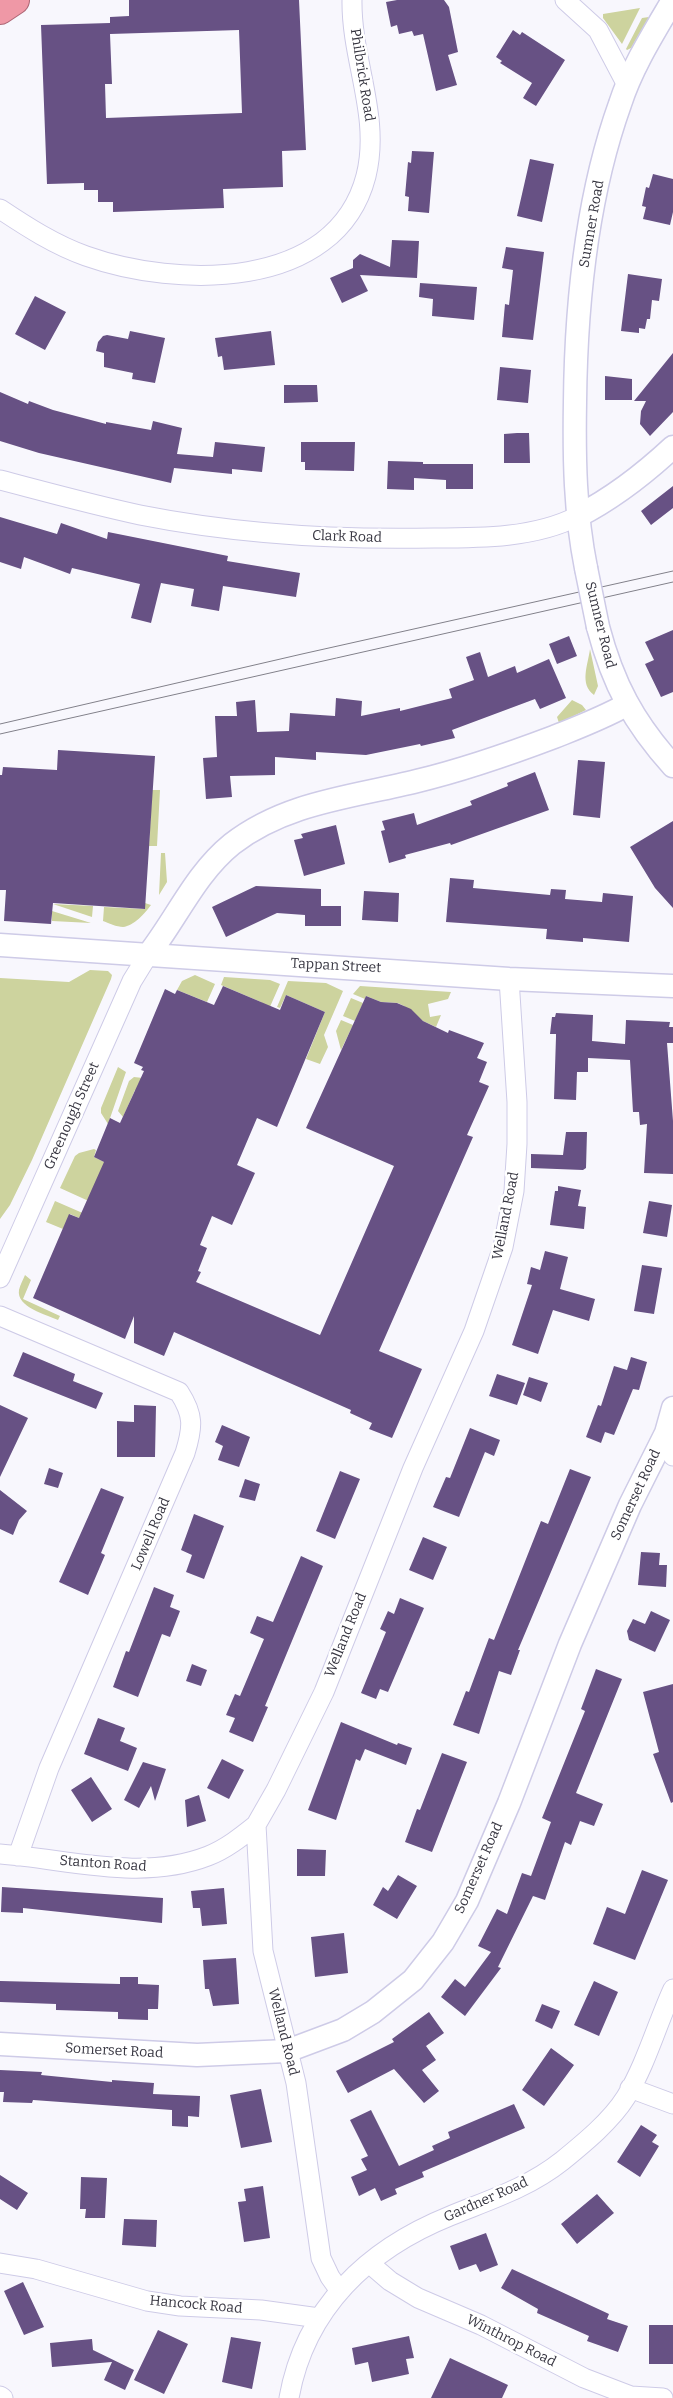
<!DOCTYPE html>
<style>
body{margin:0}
canvas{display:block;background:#f8f7fd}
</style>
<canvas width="673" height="2398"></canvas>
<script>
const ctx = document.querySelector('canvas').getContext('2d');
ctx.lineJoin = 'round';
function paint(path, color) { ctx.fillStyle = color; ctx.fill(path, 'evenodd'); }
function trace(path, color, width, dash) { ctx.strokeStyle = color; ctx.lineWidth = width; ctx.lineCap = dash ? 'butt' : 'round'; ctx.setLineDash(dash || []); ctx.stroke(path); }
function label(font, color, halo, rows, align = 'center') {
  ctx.font = font + ' Bitter,serif'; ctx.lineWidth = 5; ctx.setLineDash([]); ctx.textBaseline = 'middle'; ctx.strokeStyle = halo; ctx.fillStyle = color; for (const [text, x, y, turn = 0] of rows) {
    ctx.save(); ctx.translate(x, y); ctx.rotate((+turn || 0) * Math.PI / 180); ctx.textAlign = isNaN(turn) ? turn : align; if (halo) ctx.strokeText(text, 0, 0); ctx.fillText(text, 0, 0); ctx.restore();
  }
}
paint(new Path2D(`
 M640,8L622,44L603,18V14Z
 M649,17L631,48L627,50L626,49L642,18Z
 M590,649L598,686L594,695C579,684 588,665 590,649Z
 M572,700L582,705L586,710L559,723L557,717Z
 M152,790H160L157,846H149Z
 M161,853H165L167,882L159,895Z
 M145,903L151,905C145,913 134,926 123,927C117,927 108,923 103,921L104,907L144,909Z
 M53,904L93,906L92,917Z
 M52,911L91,923L52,921Z
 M90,970L108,971L112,975L111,979L32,1160L10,1205L0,1219V978L69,982Z
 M195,975L215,984L207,1002L177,990L182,981Z
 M224,977L270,980L280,984L269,1009L261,1002L221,985Z
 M288,981L326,983L343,991L324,1035L328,1047L320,1064L306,1059L325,1012L286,995L280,1008L277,1007Z
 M360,986L451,992L448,999L428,1004L430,1017L441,1015L436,1027L423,1021L404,1006L398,1003L381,1002L366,996L365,999L353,994Z
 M351,998L363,1003L355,1021L343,1016Z
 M341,1020L353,1025L341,1050L336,1031Z
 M118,1067L126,1072L108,1124L101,1113V1108Z
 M134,1077L143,1078L173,1104L135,1090L123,1117L118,1111L129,1081Z
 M94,1149L96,1150L94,1157L104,1162L159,1233L60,1188L75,1156L79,1153Z
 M55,1201L154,1244L122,1237L70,1214L63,1229L46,1222Z
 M25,1275L31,1280L23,1299L60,1316L58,1320C47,1315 16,1307 19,1290C20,1285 23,1280 25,1275Z`), '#cdd39e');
paint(new Path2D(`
 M129,0H299L306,150L282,151L283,187L223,189L224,208L113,212V202H98V190H84V183L47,184L41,25L110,23V17L129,16ZM239,30L242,113L106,118L105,84H112L110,34Z
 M397,0H444L449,7L458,52L448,55L457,85L436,91L423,34L414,36L412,31L399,34L397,25L391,27L386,2Z
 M513,30L520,35L522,32L565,60L536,106L523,98L532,83L500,63L502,61L496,57Z
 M412,151L434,152L429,213L408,211L409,197L405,196L408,162L411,163Z
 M530,159L554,164L542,222L517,216Z
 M653,174L673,179V212L670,225L643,219L646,207L642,206L646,187L649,188Z
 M392,240L419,241L417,278L360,275L368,291L342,303L330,278L353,268V260L360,254L390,267Z
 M506,247L544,252L533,340L502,337L505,304L509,305L513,270L502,268Z
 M628,274L662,279L659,301L652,300L650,319H647L645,329L639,328V333L621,331Z
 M420,283L477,287L474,320L432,316L433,299L419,297Z
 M35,296L66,312L45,350L15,334Z
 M130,331L165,338L155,383L132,379L133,373L104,367V353L96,351L98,342L103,336L107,335L128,339Z
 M271,331L275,365L224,370L222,356L218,357L215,338Z
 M673,353V412L650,436L640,424L641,411L646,401H634Z
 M500,367L531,370L528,403L497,400Z
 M605,376L632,379V400H605Z
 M284,385H317L318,402L284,403Z
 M0,392L28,404L29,401L53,410L106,424V422L151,430L153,421L182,428L177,454L213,457L215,442L265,447L262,472L232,469V474L174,468L171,483L39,453L0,441Z
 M517,433H529L530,463H504V434Z
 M301,442H355L354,471L305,470V462H301Z
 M388,461L423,462V464H473V489H446V480L414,478V490L387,489Z
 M673,486V508L651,525L641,511Z
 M0,517L57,534L61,523L107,539L108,532L228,556L227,561L300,573L296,597L223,586L219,611L191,606L194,589L161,583L151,623L131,618L140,584L72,568L70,574L24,557L21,569L0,562Z
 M673,630V692L661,697L645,664L654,660L645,642Z
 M569,636L577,656L557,664L549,644Z
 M480,652L488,677L515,666L517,673L549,659L566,698L540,709L535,699L452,730L455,738L421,746L420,744L366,755L316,752V760L275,757V775L230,776L232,797L206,799L203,758L217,757L215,716H237L236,702L255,700L257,732L289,731L290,713L335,716L336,698L362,701L361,716L400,708V711L452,698L449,689L474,680L466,657Z
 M58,750L155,756L145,909L53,903L51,924L4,921L6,890H0V775H2L3,767L57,770Z
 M578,760L605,762L600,818L573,815Z
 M535,772L549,810L451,845L450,843L405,855L406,858L389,863L381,831L385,830L382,821L414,813L417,825L472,805L470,801L508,786L507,783Z
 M673,821V908L655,888L630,847Z
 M336,825L345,864L304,876L294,840L303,838L301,834Z
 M450,878L474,880L473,888L550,895L551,889L566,890L565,899L602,902L603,893L633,896L629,942L583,938V942L546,939L547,929L446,922Z
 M256,886L321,889V906H341V926H305V915L277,913L226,937L212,907Z
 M364,891L399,893L398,922L362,920Z
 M223,986L280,1010L286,995L325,1012L277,1127L257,1118L237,1165L255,1173L232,1225L212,1216L200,1245L207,1248L198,1271L201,1272L196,1282L320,1335L394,1166L306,1128L366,996L381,1002L397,1003L411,1009L423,1021L448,1033L449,1030L484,1043L477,1058L487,1062L479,1082L489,1086L467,1135L473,1137L379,1351L422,1369L392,1438L369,1429L372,1423L350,1413L351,1410L174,1332L164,1356L134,1343V1316L125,1339L33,1298L69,1214L79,1218L104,1162L94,1157L110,1118L120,1123L144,1071L141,1070L143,1067L134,1063L165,989L175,994L177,990L214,1005Z
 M556,1013L593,1015L592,1041L625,1044L626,1020L670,1022L669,1027H673V1043H667L673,1121V1174L644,1173L647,1124L640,1125L639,1112H633L630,1060L588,1058V1072H577L576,1100L554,1099L556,1037V1034H550L552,1017H555Z
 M566,1132H587L586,1168L583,1170L531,1168V1154L563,1155Z
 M558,1186L581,1190L578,1206L586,1207L584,1229L550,1225L555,1191H558Z
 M649,1201L672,1205L667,1237L643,1233Z
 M545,1251L568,1257L560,1289L595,1299L589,1321L553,1310L538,1354L512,1345L532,1285L527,1284L531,1267L540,1270Z
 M642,1265L662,1268L654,1314L634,1311Z
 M23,1352L75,1374L73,1381L103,1393L96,1409L13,1376Z
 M631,1357L647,1362L639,1390L633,1389L614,1435L605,1432L601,1443L586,1437L598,1405L601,1406L614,1366L627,1370Z
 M497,1374L525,1383L517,1405L489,1396Z
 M529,1377L548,1383L541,1402L523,1395Z
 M0,1405L28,1418L0,1477Z
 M134,1405L156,1406L155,1457H117V1421L134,1422Z
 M222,1425L250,1437L239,1467L218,1460L223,1446L215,1442Z
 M470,1428L500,1440L494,1456L485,1452L459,1517L433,1507L446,1477L450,1478Z
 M49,1468L63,1473L58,1488L44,1484Z
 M570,1469L591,1477L518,1650H520L511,1675L499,1671L479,1734L453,1725L466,1691L469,1692L489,1638L494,1640L541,1521L548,1524Z
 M340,1471L360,1479L335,1539L316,1531Z
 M245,1479L260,1484L255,1501L239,1497Z
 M101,1488L124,1497L101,1553L105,1555L88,1595L59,1582Z
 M0,1490L27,1511L19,1520L13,1535L0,1529Z
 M194,1514L224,1526L204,1579L186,1572L192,1555L181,1550Z
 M423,1537L447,1547L433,1580L409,1570Z
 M641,1552L660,1553L659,1565H667L666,1587L638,1585Z
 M301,1556L323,1566L265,1706L268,1707L253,1742L229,1732L235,1718L226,1715L235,1694L240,1696L264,1639L250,1633L257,1616L273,1622Z
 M154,1587L174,1595L170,1607L180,1611L170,1637L162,1634L138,1697L113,1687L126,1651L129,1652Z
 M400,1598L424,1608L388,1692L380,1689L376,1699L361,1693L386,1632L380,1629L388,1611L394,1614Z
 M651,1611L670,1620L655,1652L629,1640L627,1631L633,1619L645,1624Z
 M192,1664L207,1670L201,1686L186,1681Z
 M596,1669L622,1679L576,1793L603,1804L594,1826L580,1821L571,1845L565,1842L545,1900L533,1896L498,1967L501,1968L465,2016L441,1997L455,1979L465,1987L491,1952L478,1946L497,1909L507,1914L522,1873L531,1876L551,1822L542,1818L585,1711L581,1709Z
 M673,1684V1802L671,1803L653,1754L659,1752L643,1692Z
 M98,1718L125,1728L120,1741L137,1748L128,1771L84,1754Z
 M341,1722L397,1745L398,1743L412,1748L406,1765L365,1749L360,1761L356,1759L336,1820L308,1810Z
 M442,1753L467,1762L432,1852L405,1842L417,1809L420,1810Z
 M222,1759L244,1770L229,1799L207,1788Z
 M143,1762L166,1769L155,1801L151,1786L139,1808L124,1800Z
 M91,1777L112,1809L92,1822L71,1790Z
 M199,1795L206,1821L187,1827L185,1800Z
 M297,1849L326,1850L325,1876H297Z
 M642,1870L668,1880L635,1960L593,1944L607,1907L625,1914Z
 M398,1875L417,1886L397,1919L373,1905L383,1887L388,1891Z
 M2,1887L163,1898L162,1923L23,1908V1913L1,1912Z
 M224,1888L227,1924L202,1926L200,1908H193L191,1891Z
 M344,1933L348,1973L315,1977L311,1937Z
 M236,1958L239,2004L213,2006L209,1989H205L203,1960Z
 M120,1977H138V1984L159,1985L158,2009H148V2020L118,2019V2012L56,2010V2004L0,2002V1981L120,1984Z
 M594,1981L618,1992L599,2036L574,2025Z
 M542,2004L560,2011L552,2029L535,2021Z
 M429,2012L444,2033L426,2046L436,2060L422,2070L439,2091L424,2103L394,2069L348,2093L336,2071L394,2042L392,2039Z
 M551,2048L574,2065L544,2106L522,2090Z
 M0,2070L42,2072L41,2075L112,2082V2080L154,2083L153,2094L200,2096L199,2117L188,2116V2127L172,2126V2110L33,2100L32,2103L3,2102L4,2092H0Z
 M261,2089L272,2142L241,2148L230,2095Z
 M514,2104L525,2128L422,2172L424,2177L395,2189L397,2194L381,2201L375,2188L359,2196L351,2177L367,2170L361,2159L368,2156L350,2120L371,2110L399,2166L434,2150L432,2146L450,2138L448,2132Z
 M641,2125L657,2135L652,2142L659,2146L640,2177L617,2162Z
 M0,2175L28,2193L17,2210L0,2199Z
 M81,2177L107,2178L105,2218H85L86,2209H80Z
 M263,2186L270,2238L244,2242L238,2202L246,2201L244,2189Z
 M597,2194L614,2213L577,2244L561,2224Z
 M124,2219L157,2220L156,2247L122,2245Z
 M486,2233L498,2265L480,2272L476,2264L459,2270L450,2246Z
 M512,2269L609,2314L607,2319L628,2326L618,2352L587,2341L589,2336L537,2313L538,2309L501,2288Z
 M23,2282L44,2327L24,2335L4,2291Z
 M649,2325H673V2364H649Z
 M158,2330L188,2344L164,2394L134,2380Z
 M409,2336L414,2358L406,2359L409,2374L372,2382L368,2362L355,2365L352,2348Z
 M231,2337L261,2342L252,2389L222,2382Z
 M92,2339L93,2350L134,2370L125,2390L104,2380L112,2362L52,2367L50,2343Z
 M450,2358L508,2385L502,2398H431Z`), '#675184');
const minor = new Path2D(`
 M565,0L598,30L627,85
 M0,209C27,227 55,245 86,256C176,288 336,292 366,176C381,116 351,60 352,0
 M0,480C46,492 93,505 140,515C236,534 336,540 434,538C482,538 535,538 578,516
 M0,1278L132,981L148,955
 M0,1316L179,1392C194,1415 193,1427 185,1453L49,1768L18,1856
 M666,1433L673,1456
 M0,1854C68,1859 141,1882 208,1856C226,1849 241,1837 256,1825
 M630,2088L673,2104
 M0,2263L36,2269L147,2301L180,2306L261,2310L319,2318
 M369,2263L390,2281L418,2298L481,2325L584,2378L631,2396L663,2398
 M340,2291L330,2277L321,2258L296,2083L263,1951L256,1825L276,1790L324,1692L413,1468L474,1331L503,1247L514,1191L517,1144V1102L509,979
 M0,2396L3,2398
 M289,2398C305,2308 368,2249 450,2216C489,2200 528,2188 562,2161C584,2143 611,2121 626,2097C646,2064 657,2024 673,1989`);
const tertiary = new Path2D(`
 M578,516C613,498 644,474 673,447
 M586,568C575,513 574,458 575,402C576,303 586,199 620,104C632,67 653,34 673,0
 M598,627C613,684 634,723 673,766
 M0,945L509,979L673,986
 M148,955C177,918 195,874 232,844C286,802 353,797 417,781C463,770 509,754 554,737C579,727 603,718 626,705
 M0,2044L197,2055L287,2051L343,2030L373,2012L413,1980L443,1942L467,1901L509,1803L570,1644L630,1505L666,1433L673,1408`);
const trunk = new Path2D(`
 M0,10L15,0`);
trace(minor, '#cecbe7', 21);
trace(tertiary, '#cecbe7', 25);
trace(trunk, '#ac6574', 30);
trace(minor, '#fff', 19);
trace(tertiary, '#fff', 22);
trace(trunk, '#ef98a6', 28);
trace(new Path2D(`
 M0,724L302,654L673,571
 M0,734L673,582`), '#82818a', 1);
const tertiaryBridge = new Path2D(`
 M586,568L598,627`);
trace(tertiaryBridge, '#cecbe7', 25, []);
trace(tertiaryBridge, '#fff', 22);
label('14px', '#373641', '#fff', [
 ["Philbrick Road",362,75,81],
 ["Sumner Road",592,224,-80],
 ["Clark Road",347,537,2],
 ["Sumner Road",600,625,76],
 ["Tappan Street",336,966,3],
 ["Greenough Street",72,1116,-66],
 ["Welland Road",506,1216,-79],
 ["Somerset Road",636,1495,-65],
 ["Lowell Road",151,1534,-67],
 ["Welland Road",346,1635,-68],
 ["Stanton Road",103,1864,4],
 ["Somerset Road",479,1868,-66],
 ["Welland Road",283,2032,76],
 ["Somerset Road",114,2051,3],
 ["Gardner Road",486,2200,-24],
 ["Hancock Road",196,2305,5],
 ["Winthrop Road",511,2341,27]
]);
</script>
